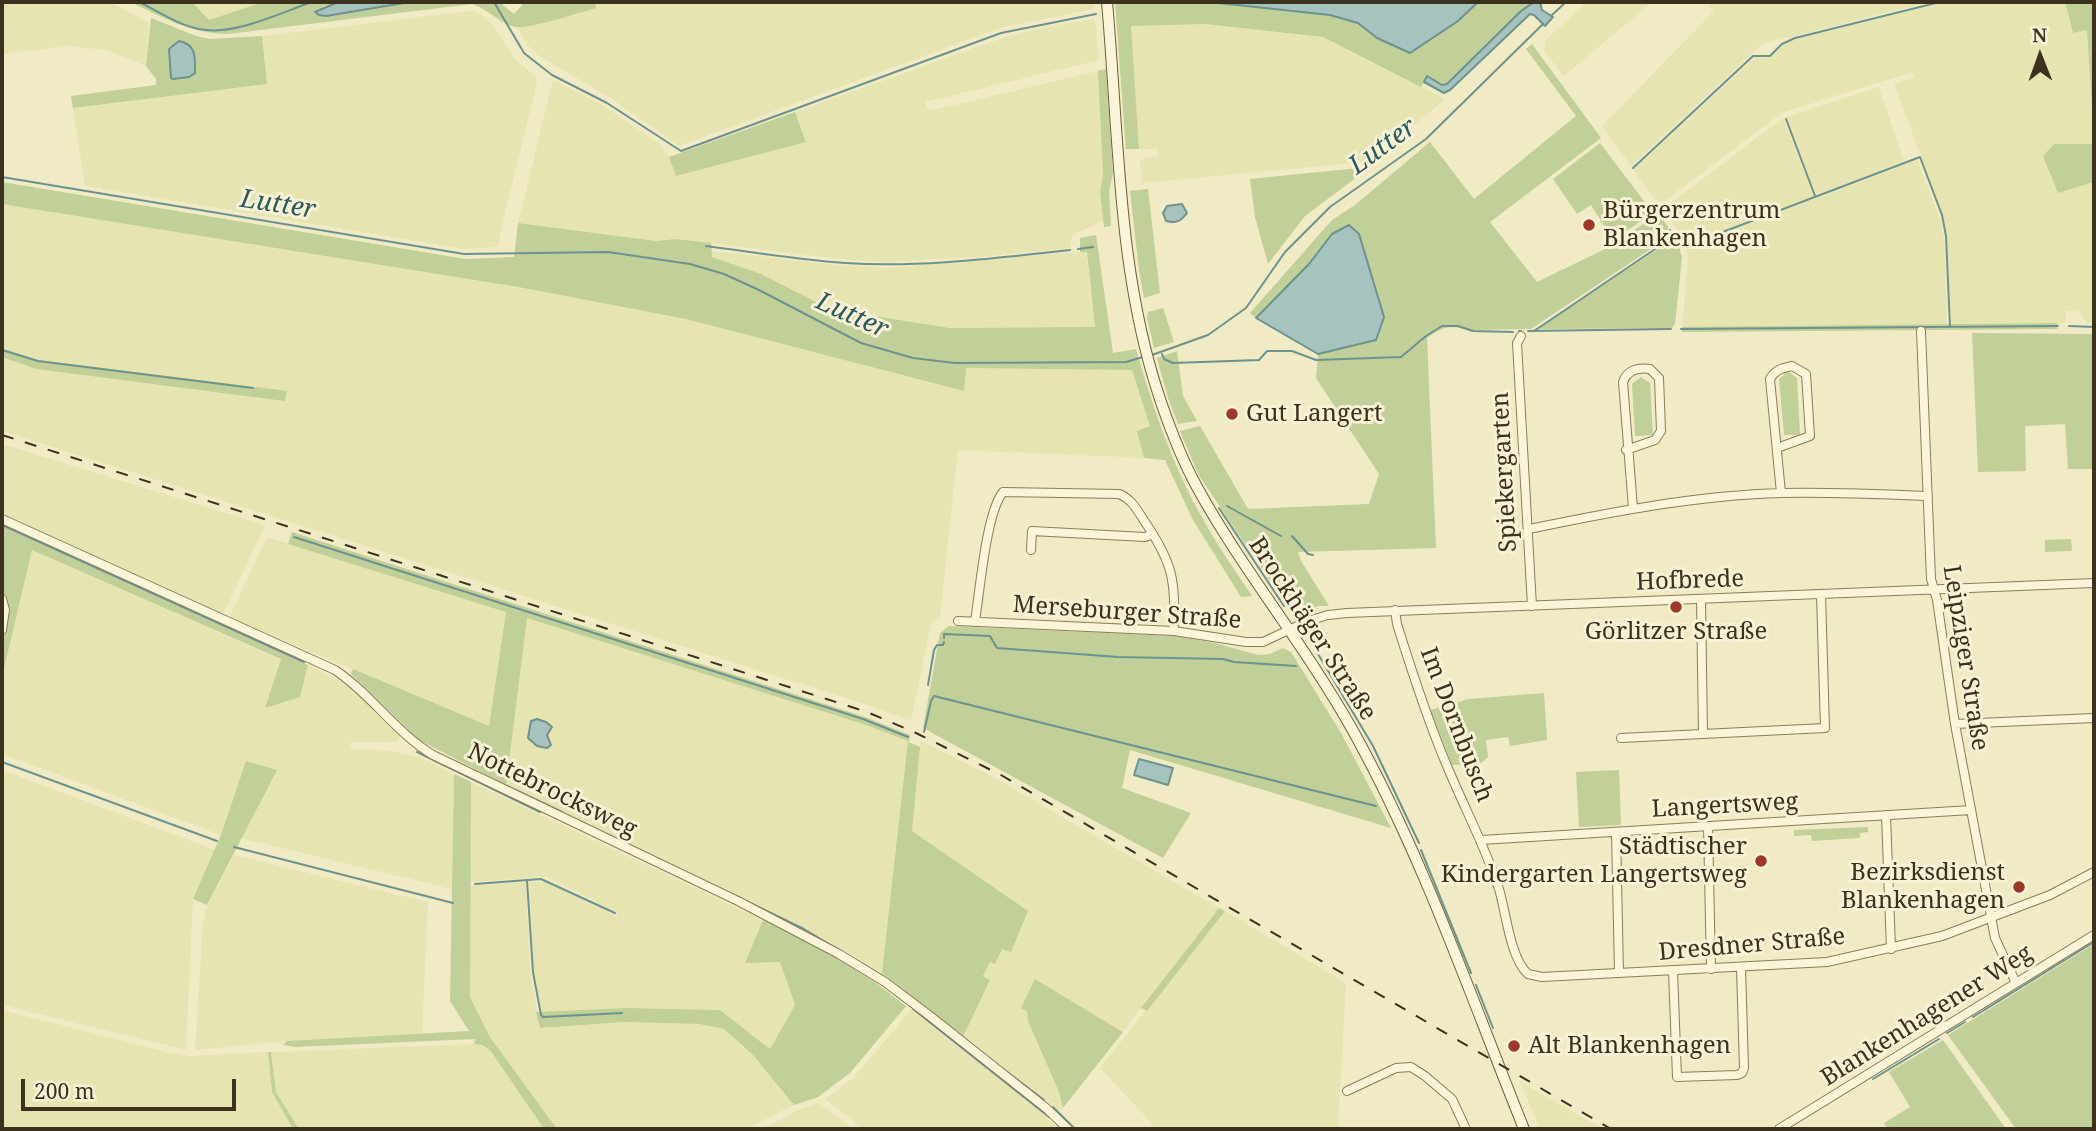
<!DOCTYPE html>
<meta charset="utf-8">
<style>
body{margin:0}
#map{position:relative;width:2096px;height:1131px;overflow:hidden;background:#f0eac5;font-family:"Noto Serif",serif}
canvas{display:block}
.frame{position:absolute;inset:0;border:4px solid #3c311f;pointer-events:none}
.north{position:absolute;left:2005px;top:21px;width:70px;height:70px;-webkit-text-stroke:5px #f7f2d5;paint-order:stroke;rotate:359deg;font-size:19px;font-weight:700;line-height:28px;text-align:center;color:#3c311f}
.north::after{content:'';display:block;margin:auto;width:24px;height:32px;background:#3c311f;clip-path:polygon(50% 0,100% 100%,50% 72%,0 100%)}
.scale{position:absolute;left:21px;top:1079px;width:215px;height:32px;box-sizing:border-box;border:4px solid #3c311f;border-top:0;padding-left:9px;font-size:21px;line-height:24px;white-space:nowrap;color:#3c311f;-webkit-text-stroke:5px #f7f2d5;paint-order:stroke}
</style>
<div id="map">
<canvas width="2096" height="1131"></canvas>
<div class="frame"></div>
<div class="north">N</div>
<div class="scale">200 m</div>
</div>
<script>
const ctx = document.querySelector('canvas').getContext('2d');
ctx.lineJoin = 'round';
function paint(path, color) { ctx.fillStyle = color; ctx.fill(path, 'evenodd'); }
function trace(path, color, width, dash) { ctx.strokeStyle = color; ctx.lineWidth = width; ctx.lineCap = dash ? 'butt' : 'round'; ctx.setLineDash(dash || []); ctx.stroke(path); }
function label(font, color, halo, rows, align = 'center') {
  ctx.font = font + ' "Noto Serif",serif'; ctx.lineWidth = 6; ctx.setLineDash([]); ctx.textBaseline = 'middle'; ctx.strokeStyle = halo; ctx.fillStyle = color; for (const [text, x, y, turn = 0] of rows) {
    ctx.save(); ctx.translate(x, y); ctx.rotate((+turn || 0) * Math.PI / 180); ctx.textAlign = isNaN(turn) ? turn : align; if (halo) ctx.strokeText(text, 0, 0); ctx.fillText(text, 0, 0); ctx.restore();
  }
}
paint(new Path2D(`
 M2,2L112,3L149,23L146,66L107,50L66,46L2,54Z
 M192,2H263L209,20Z
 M595,2H1093L1094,9L1000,28L679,146L612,99L536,54L527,44L518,28L596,8Z
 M1587,2H1652L1564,76L1544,51L1546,40Z
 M1706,2H1929L1762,44L1631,166L1602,126L1714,11Z
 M1945,2H2065L2073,33L2087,30L2094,144H2054L2058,193L2094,182V323H2087L2079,311H2066V323L1951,324L1947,235L1943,215L1894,84L1915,77L1913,72L1783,112L1659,205L1633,170L1756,57L1769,58L1784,45L1796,39Z
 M472,11L482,15L492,24L515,59L536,77L537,82L497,247L465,249L85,186L73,108L267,84L262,36Z
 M1095,19L1099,60L925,102L929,111L1098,71L1103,174L1100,192L1103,221L1074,234L1071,239L1070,248L989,256L889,262L849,260L675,239L656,241L518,223L553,80L601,104L661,145L672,161L676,176L806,141L795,112L1005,37L1044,27Z
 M1205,24L1323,37L1445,99L1381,154L1364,162L1142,183L1140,160L1158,156L1157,149H1139L1130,26Z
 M1879,87L1904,161L1816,196L1786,117Z
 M1783,118L1814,197L1685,245L1683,238L1663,209Z
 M1917,160L1939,216L1944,237L1947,324L1682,327L1688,260L1686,248Z
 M2,204L518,287L686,319L963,391L966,368L1132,370L1151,426L1137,431L1144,458L958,450L940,616L931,623L911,721L871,706L2,431V357L36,369L285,400L287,392L38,360L2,348Z
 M712,251L845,266L889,268L1086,251L1095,327L950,328L830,309L761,274L712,257Z
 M2,444L265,525L223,615L2,514Z
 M267,537L506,612L489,726L229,618Z
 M32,550L281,660L265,708L300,697L308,665L347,684L400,735L396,742H351L350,749L393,751L421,758L454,774L452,889L241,838L276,770L246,762L221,835L2,754V677Z
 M526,618L863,724L909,742L882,973L804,927L506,785Z
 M921,741L997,779L1219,908L1123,1031L1035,980L1027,1010L1028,1021L1059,1092L1063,1108L1060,1111L963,1037L990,980L983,977L990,961L911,831Z
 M2,770L215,850L193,899L186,1050L2,1005Z
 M471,782L763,920L746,962H780L795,1005L770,1049L720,1010L626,1008L540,1012L534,973L529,882H546L617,916V912L547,877L469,882Z
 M234,855L428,902L422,1035L287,1041L195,1050L203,922L207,905Z
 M526,882L530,971L540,1028L624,1022L699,1024L724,1029L752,1054L794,1105L746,1129H557L490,1037L470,997L469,886Z
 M1225,911L1346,983L1338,1129H1154L1148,1119L1100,1068Z
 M2,1010L166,1052L190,1056L268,1052L272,1092L293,1129H2Z
 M911,1010L1043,1114L1059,1129H863L825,1099L854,1077Z
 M474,1044L482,1045L490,1050L544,1129H299L275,1092L271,1052Z
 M1520,1082L1603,1129H1540Z
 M819,1103L853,1129H763L798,1110Z`), '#e6e5b2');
paint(new Path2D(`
 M130,2H192L209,20L263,2H338L322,7L326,16L410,2H499L514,14L525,2H595L596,8C581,12 527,30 515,27C498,23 489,9 472,4L228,34C192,34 162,17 130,2Z
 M1115,2H1209L1330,15L1358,23L1377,38L1458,21L1478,2H1535L1521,11L1447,84L1442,85L1427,76L1421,87L1323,37L1205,24L1131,26L1139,149H1126Z
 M2065,2H2094V140L2087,30L2073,33Z
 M151,18L196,36L210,39L262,36L267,84L73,108L71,96L156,85V79L146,66Z
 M1532,44L1601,138L1490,222L1537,282L1603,250L1659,214L1668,227L1669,237L1531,329L1471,330L1470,331C1450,324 1444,326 1427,338L1436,548L1298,552L1301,561L1329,606H1319L1299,612L1286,605L1198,474L1180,431L1200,426L1248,509L1369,504L1379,474L1316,378L1318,354L1376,340L1384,317L1359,234H1332L1309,264L1256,318L1250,313L1332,220L1355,205L1430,142L1474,199L1576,116L1526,49Z
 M1106,69L1113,173L1109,191L1111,226L1104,227L1100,192L1103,174L1098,71Z
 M795,112L806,142L676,176L669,157Z
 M1600,143L1653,213L1613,240L1591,205L1577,214L1553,179Z
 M2054,144H2094V182L2058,193L2043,156Z
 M1359,168L1361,174L1305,216L1268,264L1255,217L1250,179Z
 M2,182L465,259L514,257L518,223L656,241L675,239L711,243L712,257L761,274L830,309L950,328L1095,327L1087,252H1080V238L1096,235L1113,353L1136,349C1152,405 1171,462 1200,514C1215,542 1234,569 1252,596L1241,597L1193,520L1165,460L1144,458L1137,431L1150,426L1132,370L966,368L964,391L686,319L518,287L2,204Z
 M1148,189L1160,293L1144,298L1139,270L1130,191Z
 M1676,237L1682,257L1675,324L1672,328L1537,329Z
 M1163,308L1174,342L1154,348L1147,317L1148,312Z
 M2057,323V329L1682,332V327Z
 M1972,333L2094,334V469H2068L2065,424L2025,426L2026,471L1978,472Z
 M2,348L38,360L287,391L285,401L36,369L2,357Z
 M1177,351L1183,396L1197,421L1178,424L1168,398L1157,358Z
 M1788,371L1797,378L1800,435H1784L1779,379Z
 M1641,377L1650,383L1653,435L1635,436L1632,384Z
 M2,526L308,665L300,697L265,708L281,659L32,550L2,677C2,666 1,654 2,643C4,627 13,608 2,594Z
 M292,532L865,717L910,735L909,742L920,747L912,831L1028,911L1011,952L1002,949L995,964L990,962L983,976L990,980L963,1037L882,973L908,741L863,724L527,618L506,785L419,740L351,674L353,669L489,726L506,612L288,544Z
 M2071,539L2072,551L2045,552V540Z
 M949,626L1175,636L1215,643L1258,655L1270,654L1283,648L1291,652L1341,733L1391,828L1130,750L1122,788L1191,813L1163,858L923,728L940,633Z
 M1544,693L1547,740L1510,746L1508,737L1486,740L1488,757L1481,763L1452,765L1430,710L1469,699Z
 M246,761L277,770L207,905L193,899L221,835Z
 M1619,770L1621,825L1579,827L1576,772Z
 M454,774L471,782L470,997L490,1037L557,1129H544L490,1050L482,1045L474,1044L475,1039L295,1047L283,1045L287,1041L469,1031L450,1001Z
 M1868,827V832L1860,833V838L1812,841L1811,835L1794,836V830Z
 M1219,908L1225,911L1147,1011L1141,1008Z
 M763,920C814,943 863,971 906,1006L850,1073L818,1097L794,1105L752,1054L724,1029L699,1024L624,1022L540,1028L536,1012L626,1008L720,1010L770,1049L795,1005L780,962L745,963Z
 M2094,944V1129H2016L1948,1035Z
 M1035,979L1123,1032L1063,1108L1059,1092L1028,1021L1027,1011L1021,1008Z
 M1943,1040L2006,1129H1888L1884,1123L1910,1107L1889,1072Z
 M268,1052H271L276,1092L299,1129H293L272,1092Z`), '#c1cf98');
const water = new Path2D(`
 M338,2H410L326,16L319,15L315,12Z
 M1209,2H1478L1458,21L1410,53L1377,38L1358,23L1330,15Z
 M1534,2H1540L1542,10L1553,17L1545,26L1534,15L1530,14L1450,90L1444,93L1424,82L1427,76L1442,85L1447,84L1521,11Z
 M179,41C197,45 195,57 195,73L189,77L173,79L171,78L169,49Z
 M1182,204L1187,213C1181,221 1176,224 1166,221L1163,213L1167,206Z
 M1349,225L1359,234L1384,317L1376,340L1318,354L1256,318L1309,264L1332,234Z
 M537,719L546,722L552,727L547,735L551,745L547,748L537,746L528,738L531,721Z
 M1139,759L1173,768L1168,785L1134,775Z`);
paint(water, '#a7c3bf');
trace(water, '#6d938f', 2);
trace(new Path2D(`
 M139,2C160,12 182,28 206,30C238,34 282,12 312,2
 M494,2L524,53L552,75L607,103L681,151L1001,33L1096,14
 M1552,15L1566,2
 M1786,119L1815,196
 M1633,168L1753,56H1770L1782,44L1795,38L1940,2
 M2,177L464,254L608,252L690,264L724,274L759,290L861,343L913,358L955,363L1126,362L1143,357
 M706,246C752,252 799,260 845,263C919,268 996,258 1070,250
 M1686,246L1920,157L1942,215L1946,236L1950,327
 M1078,249L1093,247
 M2069,326L2094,327
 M1681,329L2058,326
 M1519,331H1521
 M1528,331L1671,329
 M1534,331L1670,239V230
 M2,350L38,361L253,388
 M1162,354L1164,359L1173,363L1259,360L1267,351H1292L1316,360L1401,357L1426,336L1442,326H1458L1473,331L1513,332
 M1152,355L1208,335L1246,308L1285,252L1330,207L1426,139L1543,24
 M1227,506L1281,536
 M1219,508L1284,606
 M2,525L304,662
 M1292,536L1308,554L1313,555
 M294,537L863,719L908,737
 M944,638V634L990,636L997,648L1118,657L1223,659L1234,662L1296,666
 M1312,644L1373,746L1419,843
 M928,685L934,650L937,645H943L944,642
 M924,732L931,701L934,696L1376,806
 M417,752L540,812
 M2,762L217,841
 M507,786L562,812
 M234,847L453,903
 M1421,850L1471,973
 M527,880L533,972L541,1015L543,1017L622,1013
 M475,884L541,879L615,913
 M744,900L804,929L883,976
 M1476,985L1493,1028
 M913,1009L1049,1117
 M1973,1017L2094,942
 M1947,1033L1965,1022
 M1002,1068L1044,1100
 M1873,1079L1939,1039
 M1053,1107L1075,1129`), '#6d938f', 2);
const minor = new Path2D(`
 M1921,331L1931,579L1937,600L1955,724L1995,938L2016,983
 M1521,336L1517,343L1532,606
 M1777,448L1810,436L1806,374L1792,366C1782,368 1775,370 1770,379L1781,493
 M1626,450L1655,440L1661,431L1659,378L1650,369C1638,367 1627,370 1623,382L1633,508
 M2,519L335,670C371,694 395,732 433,755L738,901L839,954L885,982L930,1016L1046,1108L1068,1129
 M1529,529C1612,512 1697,495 1783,493C1831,492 1879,494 1928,496
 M1031,550L1032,531L1145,537L1153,534
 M2,599L5,610L2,630
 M1701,599L1703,734
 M1395,610L1397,624C1412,672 1427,719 1447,766C1464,807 1485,846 1499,889C1506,912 1510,958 1528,974L1542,977L1827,962L1942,936L2050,895L2094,872
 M958,621L1174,631L1246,642H1263L1308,621L1328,615L1347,613L2094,583
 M975,621C980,591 986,513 1003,492L1119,494C1132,499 1137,510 1145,522C1174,565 1175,580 1174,631
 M1955,724L2094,718
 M1621,738L1825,728L1821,595
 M1886,815L1891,949
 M1708,826L1711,969
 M1616,832L1619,973
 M1481,840L1971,810
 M1673,971L1677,1077L1737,1075L1742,1073L1744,1068L1741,968
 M1347,1091L1396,1068L1411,1067L1425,1076L1452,1099L1466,1129
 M1779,1129L2094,935`);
const secondary = new Path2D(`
 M1107,2C1119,135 1117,274 1161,402C1171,431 1182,460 1197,487C1243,571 1305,645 1352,729C1423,856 1470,995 1524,1129`);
trace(minor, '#8c7c5a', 10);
trace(secondary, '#6e5d3d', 12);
trace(minor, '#faf5d9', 8);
trace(secondary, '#faf5d9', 10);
trace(new Path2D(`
 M2,435L867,712L916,733L1001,775L1611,1129`), '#3c311f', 2, [12, 12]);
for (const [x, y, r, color] of [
 [1589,225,7,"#9e3828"],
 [1232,414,7,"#9e3828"],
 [1676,607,7,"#9e3828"],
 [1761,861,7,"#9e3828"],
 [2019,887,7,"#9e3828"],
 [1514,1046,7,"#9e3828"]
]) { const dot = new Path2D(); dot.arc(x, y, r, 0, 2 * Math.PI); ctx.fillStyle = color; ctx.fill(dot); trace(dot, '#f7f2d5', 2.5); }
label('24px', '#3c311f', '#f7f2d5', [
 ["Bürgerzentrum",1603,211],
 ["Blankenhagen",1603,239],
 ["Gut Langert",1246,414],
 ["Görlitzer Straße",1676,632,"center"],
 ["Städtischer",1747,847,"right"],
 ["Kindergarten Langertsweg",1747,875,"right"],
 ["Bezirksdienst",2005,873,"right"],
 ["Blankenhagen",2005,901,"right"],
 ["Alt Blankenhagen",1528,1046]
], 'left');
label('24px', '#3c311f', '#f7f2d5', [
 ["Spiekergarten",1505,472,-93],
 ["Hofbrede",1690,581,-2],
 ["Merseburger Straße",1127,613,4],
 ["Brockhäger Straße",1312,629,57],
 ["Leipziger Straße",1965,658,81],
 ["Im Dornbusch",1456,725,69],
 ["Nottebrocksweg",552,791,26],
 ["Langertsweg",1725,806,-3],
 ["Dresdner Straße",1752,945,-5],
 ["Blankenhagener Weg",1927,1016,-32]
]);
label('italic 26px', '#2d585c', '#f7f2d5', [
 ["Lutter",1383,147,-36],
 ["Lutter",278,205,9],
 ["Lutter",852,316,24]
]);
</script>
